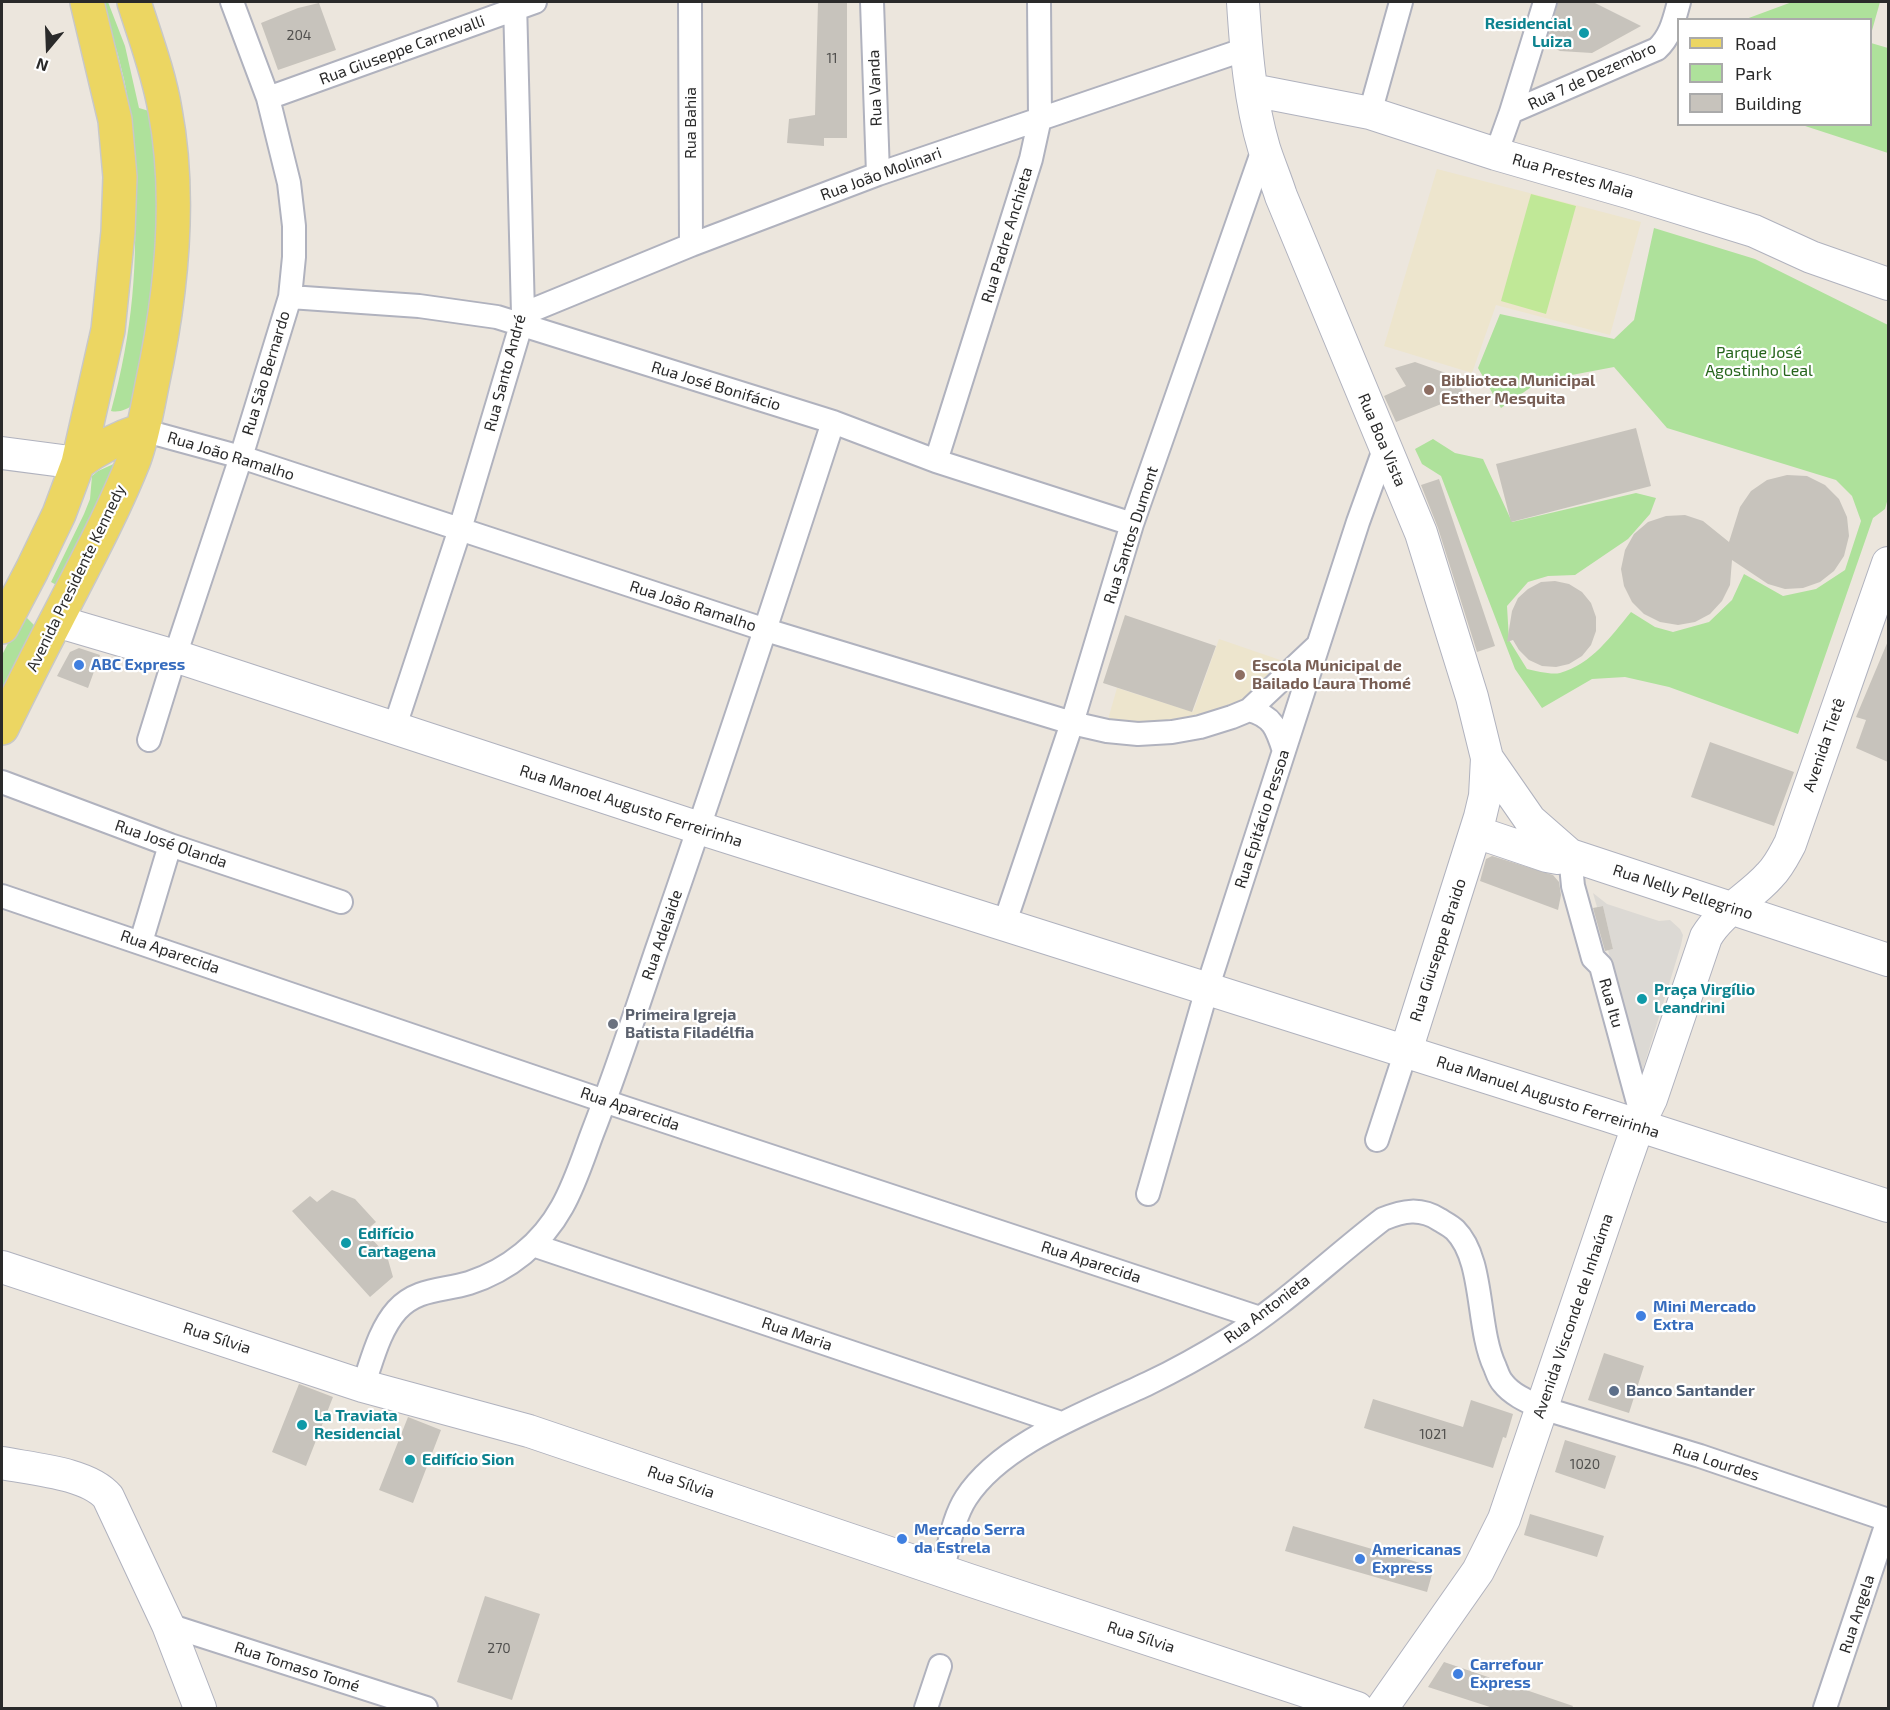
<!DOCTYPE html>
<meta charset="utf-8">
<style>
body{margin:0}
#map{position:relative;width:1890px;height:1710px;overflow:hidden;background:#ece6dd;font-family:"Exo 2",sans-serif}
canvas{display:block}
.frame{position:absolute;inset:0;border:3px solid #2a2a2a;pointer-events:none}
.legend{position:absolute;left:1677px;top:18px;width:195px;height:108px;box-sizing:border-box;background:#fff;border:2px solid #aaa;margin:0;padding:8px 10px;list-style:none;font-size:18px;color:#2a2a2a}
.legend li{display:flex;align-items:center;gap:12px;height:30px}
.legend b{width:30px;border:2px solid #aaa}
.north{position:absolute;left:18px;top:18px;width:60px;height:60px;-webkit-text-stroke:4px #fff;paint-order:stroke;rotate:199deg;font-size:16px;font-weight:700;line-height:24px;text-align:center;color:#2a2a2a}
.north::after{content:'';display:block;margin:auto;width:21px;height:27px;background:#2a2a2a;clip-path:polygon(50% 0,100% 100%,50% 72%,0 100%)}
</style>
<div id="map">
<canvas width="1890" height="1710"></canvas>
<div class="frame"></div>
<ul class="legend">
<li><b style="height:8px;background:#ecd662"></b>Road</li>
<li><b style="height:16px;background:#aee19b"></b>Park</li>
<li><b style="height:16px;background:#c7c3bc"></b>Building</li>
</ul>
<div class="north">N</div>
</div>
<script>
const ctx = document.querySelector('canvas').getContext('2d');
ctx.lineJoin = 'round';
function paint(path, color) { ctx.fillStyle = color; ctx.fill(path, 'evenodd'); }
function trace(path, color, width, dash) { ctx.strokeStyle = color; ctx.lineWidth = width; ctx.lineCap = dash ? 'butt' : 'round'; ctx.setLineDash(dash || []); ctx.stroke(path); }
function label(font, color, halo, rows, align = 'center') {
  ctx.font = font + ' "Exo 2",sans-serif'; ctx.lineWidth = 4.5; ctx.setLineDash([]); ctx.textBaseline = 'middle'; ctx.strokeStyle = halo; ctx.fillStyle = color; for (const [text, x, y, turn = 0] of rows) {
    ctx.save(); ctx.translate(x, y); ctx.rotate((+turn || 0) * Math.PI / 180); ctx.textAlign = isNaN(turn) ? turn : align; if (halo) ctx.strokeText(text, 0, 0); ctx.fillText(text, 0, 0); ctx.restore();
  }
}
paint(new Path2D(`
 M1437,169L1641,222L1610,335L1496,305L1472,373L1384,346Z
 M1219,639L1286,662L1250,699L1203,724L1107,723L1117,688L1193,712Z`), '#ede5cd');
paint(new Path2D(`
 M101,2H108L125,46L139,108L149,111C158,163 162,229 155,281C150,322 141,363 134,404C128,409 119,413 111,411C133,332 138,262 134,180C133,142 131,104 121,67C116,45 108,23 101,2Z
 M1792,2H1880L1871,34L1870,20L1746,19Z
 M1871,43L1888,48V153L1802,125L1870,124Z
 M1654,228L1755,259L1888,325V498L1885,509L1873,518L1798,734L1669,687L1625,677L1592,679L1542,708L1515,669L1441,476L1422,464L1415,449L1433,439L1455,453L1483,459L1512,522L1636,493L1656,498L1650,514L1628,539L1575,575L1548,576L1528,582L1507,606L1509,640L1527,669C1537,671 1551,675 1560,673C1592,664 1611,636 1631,612L1655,627L1673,632L1709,622L1732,600L1744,574L1783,596L1816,589L1845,570L1861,521L1852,496L1836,480L1667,428L1614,367L1540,381L1501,408L1478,368L1500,314L1614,339L1634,320Z
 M118,462L60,587L51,582L84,514L90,499L92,476L98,471Z
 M23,614L37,628L2,698V655Z`), '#aee19b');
paint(new Path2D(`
 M1531,194L1576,206L1546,314L1501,301Z`), '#c0e897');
paint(new Path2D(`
 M1593,893L1607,904L1659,921L1670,920L1680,929L1683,935L1681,945L1639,1082L1634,1052L1608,950L1613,949L1603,906L1597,907Z`), '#dcd9d4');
paint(new Path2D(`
 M818,2H847V138H824V146L787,143L789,119L815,115Z
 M1558,2H1593L1641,26L1592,53L1560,51L1546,44Z
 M319,3L336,50L278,70L261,23L298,8Z
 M1415,362L1457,377L1464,395L1396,422L1384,396L1406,386L1395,368Z
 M1636,428L1651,486L1511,522L1496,464Z
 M1787,475L1807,476L1825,485L1839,499L1847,517L1849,536L1844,556L1834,571L1820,582L1803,588L1785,589L1768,584L1732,560L1730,585L1722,601L1710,614L1695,622L1678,625L1660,622L1644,614L1632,602L1624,586L1621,569L1625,550L1634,534L1648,522L1666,516L1685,515L1703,521L1729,542L1740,507L1751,491L1767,480Z
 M1439,479L1495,646L1477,652L1438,528L1421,485Z
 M1555,581L1569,584L1582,592L1591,603L1596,617V631L1591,645L1582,656L1569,664L1556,667L1542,666L1529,660L1519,650L1513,640L1507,642L1512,611L1518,598L1528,589L1541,582Z
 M1125,615L1216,646L1192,712L1103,683Z
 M1888,641V762L1856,748L1866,720L1856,717Z
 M79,648L100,655L88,688L57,676L70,652Z
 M1710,742L1794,772L1774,826L1691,797Z
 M1492,856L1553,875L1559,882L1561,895L1558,910L1480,881L1486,859Z
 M1603,906L1613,949L1605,951L1593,908Z
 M332,1190L355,1199L376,1222L365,1231L387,1256L393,1277L370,1297L292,1211L310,1196L317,1202Z
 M1604,1353L1644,1366L1629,1413L1588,1400Z
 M299,1384L333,1397L306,1466L272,1452Z
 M1373,1399L1463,1427L1471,1400L1513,1414L1506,1438L1503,1437L1493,1468L1364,1428Z
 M408,1417L441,1430L413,1503L379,1490Z
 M1565,1440L1616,1456L1605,1489L1555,1472Z
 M1530,1514L1604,1536L1597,1557L1524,1535Z
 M1293,1526L1434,1567L1427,1592L1285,1551Z
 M485,1596L540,1614L512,1700L457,1682Z
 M1444,1662L1573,1706L1572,1708H1493L1428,1687Z`), '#c7c3bc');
const street = new Path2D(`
 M690,2L691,245
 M872,2L878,174
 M268,98L535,2
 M1511,112L1657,49C1671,36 1674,20 1679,2
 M1370,113L1401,2
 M1496,154L1511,112L1545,2
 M290,297L419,306L497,317L833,422L936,461L1132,524
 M523,314L691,245L878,174L1246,49
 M142,430L241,457L766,630L1072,723L1107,731L1138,734L1172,732L1200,727L1232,717L1249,710L1317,646
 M936,461L1010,226L1031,159L1040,118L1039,2
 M1249,710C1273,716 1277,729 1284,751
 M394,729L460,529L521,325L523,314L515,2
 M149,740L175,656L241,457L290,297L294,257V226L289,183L268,98L232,2
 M2,782L170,845L341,902
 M1570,855L1573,886L1593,958L1601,966L1642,1117
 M2,896L619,1106L1260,1318
 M1004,925L1072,723L1132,524L1264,147
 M141,942L170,845
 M1377,1140L1406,1051
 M1148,1194L1207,989L1358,522L1385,447
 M533,1245L1061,1423
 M363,1386C372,1361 379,1330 397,1310C417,1288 443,1291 469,1283C509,1270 542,1243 562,1207C575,1184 583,1158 592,1134C616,1073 636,1011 657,949C718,774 776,598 833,422
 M942,1571C949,1547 953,1518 966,1498C1002,1442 1091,1411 1149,1383C1176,1370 1203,1355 1229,1339C1283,1306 1332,1258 1383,1219C1403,1211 1420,1207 1440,1220C1445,1223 1451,1226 1455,1230C1485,1260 1476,1327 1495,1367C1497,1372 1499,1379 1503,1383C1512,1395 1529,1402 1542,1408L1700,1456L1888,1520
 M168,1625L426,1708
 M926,1708L940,1666
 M1825,1708L1888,1520`);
const secondary = new Path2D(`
 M1243,2C1246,50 1250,101 1264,148C1269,164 1276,180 1281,196L1421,533L1472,697L1487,758L1530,820L1570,855
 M1252,90L1370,113L1496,154L1628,192L1754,231L1811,257L1888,284
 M2,453L78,463
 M56,621L175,656L699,828L1603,1114L1888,1206
 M1476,832L1547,856L1558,858L1570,855L1888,960
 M1406,1051L1480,817L1485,796L1487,758
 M2,1267L363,1386L529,1431L969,1580L1357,1708
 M2,1463C32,1469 88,1473 108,1497L168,1625L200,1708
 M1382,1708L1478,1571L1504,1519L1618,1183L1638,1126L1651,1099L1706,937C1722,910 1750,898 1770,875C1779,866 1784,855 1790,844L1888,563`);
const primary = new Path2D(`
 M78,463C98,448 118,438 142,430
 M2,627L32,570L59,514L78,463L108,330L118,232L120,177L115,120L87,2
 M2,728C20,691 38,655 57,619C84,566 112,515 134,460C143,436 147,410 152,385C171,297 182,200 165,110C159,74 145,37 134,2`);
trace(street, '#b0b2be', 26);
trace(secondary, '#b0b2be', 34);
trace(primary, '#c8c8c8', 36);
trace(street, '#fff', 22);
trace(secondary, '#fff', 32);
trace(primary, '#ecd662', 33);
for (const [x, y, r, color] of [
 [1584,33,6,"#0f9aa8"],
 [1429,390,6,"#8d6e63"],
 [79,665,6,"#3f7fe0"],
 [1240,675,6,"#8d6e63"],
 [1642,999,6,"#0f9aa8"],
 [613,1024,6,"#6b7280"],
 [346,1243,6,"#0f9aa8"],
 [1641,1316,6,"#3f7fe0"],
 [1614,1391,6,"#5c6f8a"],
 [302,1425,6,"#0f9aa8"],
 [410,1460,6,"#0f9aa8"],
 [902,1539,6,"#3f7fe0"],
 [1360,1559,6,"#3f7fe0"],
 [1458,1674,6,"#3f7fe0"]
]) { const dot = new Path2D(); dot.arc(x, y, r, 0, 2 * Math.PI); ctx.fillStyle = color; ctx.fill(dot); trace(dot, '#fff', 2); }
label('14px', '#51504e', null, [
 ["204",299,35],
 ["11",832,58],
 ["1021",1433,1434],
 ["1020",1585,1464],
 ["270",499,1648]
]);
label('bold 16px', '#0d838f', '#fff', [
 ["Residencial",1572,24,"right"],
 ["Luiza",1572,42,"right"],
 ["Praça Virgílio",1654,990],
 ["Leandrini",1654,1008],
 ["Edifício",358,1234],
 ["Cartagena",358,1252],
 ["La Traviata",314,1416],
 ["Residencial",314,1434],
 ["Edifício Sion",422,1460]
], 'left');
label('16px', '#2a2a2a', '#fff', [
 ["Rua Giuseppe Carnevalli",402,50,-20],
 ["Rua 7 de Dezembro",1592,76,-25],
 ["Rua Vanda",875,88,-92],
 ["Rua Bahia",691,123,-90],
 ["Rua João Molinari",881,174,-20],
 ["Rua Prestes Maia",1573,176,16],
 ["Rua Padre Anchieta",1007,235,-73],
 ["Rua São Bernardo",266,373,-73],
 ["Rua Santo André",505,373,-75],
 ["Rua José Bonifácio",716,386,17],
 ["Rua Boa Vista",1382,440,67],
 ["Rua João Ramalho",231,456,17],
 ["Rua Santos Dumont",1131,535,-72],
 ["Avenida Presidente Kennedy",76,578,-64],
 ["Rua João Ramalho",693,606,18],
 ["Avenida Tietê",1824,745,-71],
 ["Rua Manoel Augusto Ferreirinha",631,806,18],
 ["Rua Epitácio Pessoa",1262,819,-72],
 ["Rua José Olanda",171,844,19],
 ["Rua Nelly Pellegrino",1683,892,18],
 ["Rua Adelaide",662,935,-71],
 ["Rua Giuseppe Braido",1438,950,-72],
 ["Rua Aparecida",170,952,19],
 ["Rua Itu",1611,1003,74],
 ["Rua Manuel Augusto Ferreirinha",1548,1097,18],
 ["Rua Aparecida",630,1109,19],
 ["Rua Aparecida",1091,1262,18],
 ["Rua Antonieta",1267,1309,-37],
 ["Avenida Visconde de Inhaúma",1573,1316,-71],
 ["Rua Maria",797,1334,19],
 ["Rua Sílvia",217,1338,18],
 ["Rua Lourdes",1716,1462,18],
 ["Rua Sílvia",681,1482,19],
 ["Rua Angela",1857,1614,-72],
 ["Rua Sílvia",1141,1637,18],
 ["Rua Tomaso Tomé",297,1667,18]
]);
label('16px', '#26651c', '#fff', [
 ["Parque José",1759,353],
 ["Agostinho Leal",1759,371]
]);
label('bold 16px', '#785e54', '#fff', [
 ["Biblioteca Municipal",1441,381],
 ["Esther Mesquita",1441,399],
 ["Escola Municipal de",1252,666],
 ["Bailado Laura Thomé",1252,684]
], 'left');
label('bold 16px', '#366cbe', '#fff', [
 ["ABC Express",91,665],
 ["Mini Mercado",1653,1307],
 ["Extra",1653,1325],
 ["Mercado Serra",914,1530],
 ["da Estrela",914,1548],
 ["Americanas",1372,1550],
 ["Express",1372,1568],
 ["Carrefour",1470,1665],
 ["Express",1470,1683]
], 'left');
label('bold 16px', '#5b616d', '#fff', [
 ["Primeira Igreja",625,1015],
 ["Batista Filadélfia",625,1033]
], 'left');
label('bold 16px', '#4e5e75', '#fff', [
 ["Banco Santander",1626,1391]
], 'left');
</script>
